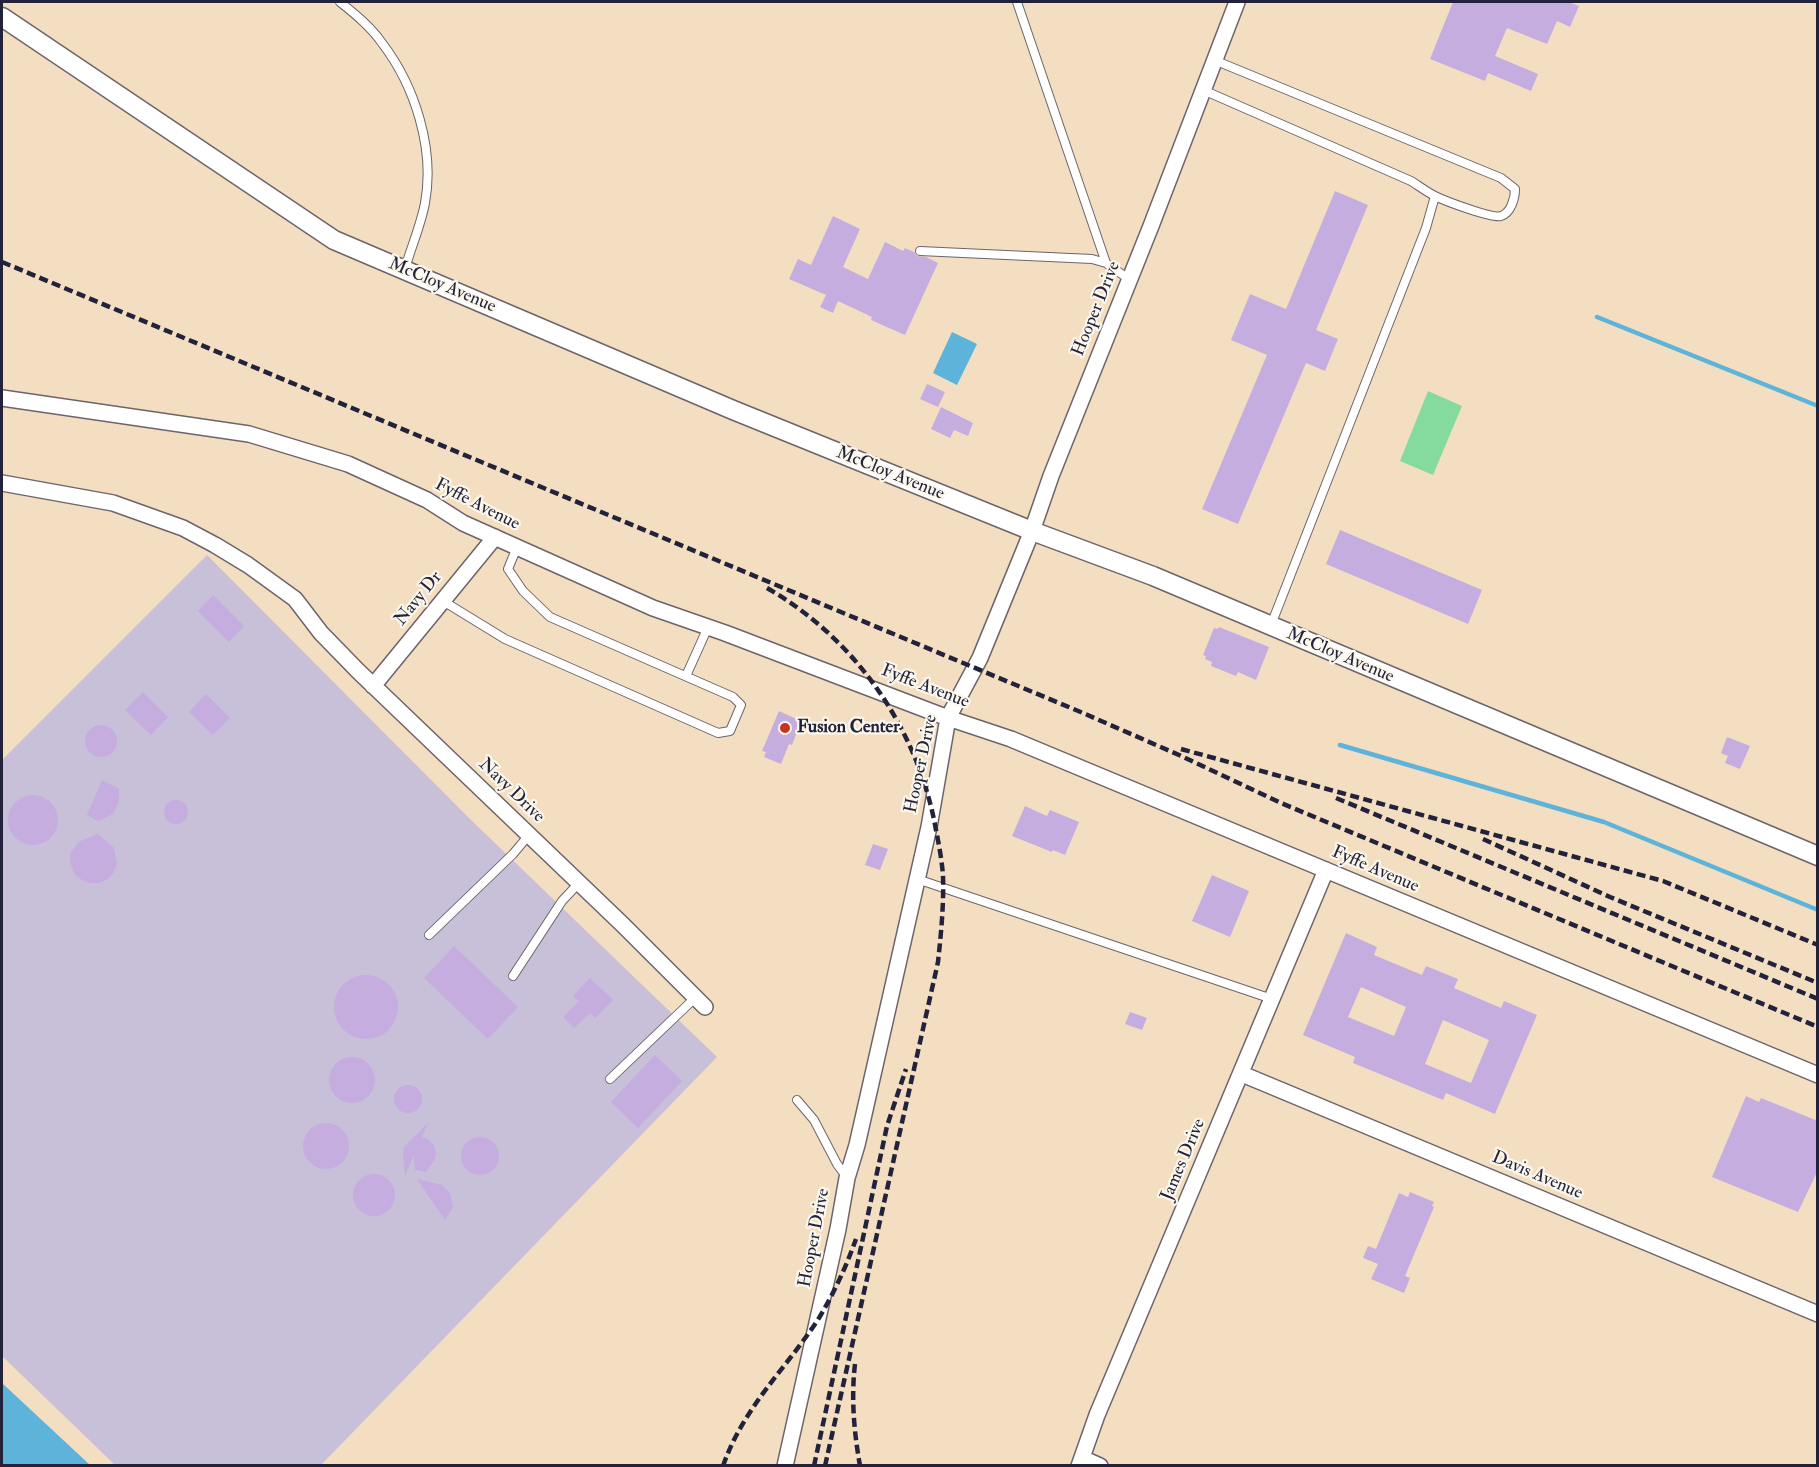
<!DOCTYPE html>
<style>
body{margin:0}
#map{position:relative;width:1819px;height:1467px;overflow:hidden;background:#f4dec2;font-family:"IM FELL Double Pica",serif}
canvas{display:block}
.frame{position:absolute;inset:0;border:3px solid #22223b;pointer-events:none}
</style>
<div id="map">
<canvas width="1819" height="1467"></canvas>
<div class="frame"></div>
</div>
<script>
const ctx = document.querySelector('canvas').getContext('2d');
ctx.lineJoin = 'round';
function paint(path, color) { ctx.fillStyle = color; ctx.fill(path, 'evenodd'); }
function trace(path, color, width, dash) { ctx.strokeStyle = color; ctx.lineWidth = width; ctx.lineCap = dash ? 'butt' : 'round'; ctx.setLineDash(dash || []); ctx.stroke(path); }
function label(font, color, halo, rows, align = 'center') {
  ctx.font = font + ' "IM FELL Double Pica",serif'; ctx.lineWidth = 4.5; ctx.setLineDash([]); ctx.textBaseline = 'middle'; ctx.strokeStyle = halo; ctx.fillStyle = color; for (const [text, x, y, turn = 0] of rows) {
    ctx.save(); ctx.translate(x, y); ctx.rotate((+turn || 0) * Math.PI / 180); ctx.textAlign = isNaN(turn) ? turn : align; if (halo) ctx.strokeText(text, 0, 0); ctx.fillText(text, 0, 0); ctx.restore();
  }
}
paint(new Path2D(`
 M207,555L469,818L717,1057L321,1465H115L2,1356V760Z`), '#c8bfd8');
paint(new Path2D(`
 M1428,391L1462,406L1433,475L1400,461Z`), '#85da9d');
paint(new Path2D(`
 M952,332L977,344L957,385L933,373Z
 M2,1383L90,1465H2Z`), '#5db3d9');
trace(new Path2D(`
 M1597,317L1818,406
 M1340,745L1604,822L1818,910`), '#5db3d9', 4.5);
paint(new Path2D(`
 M1453,2H1568L1579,6L1570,27L1557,21L1547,44L1507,28L1495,56L1538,74L1531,91L1488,73L1485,81L1430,59Z
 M1335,191L1368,205L1316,330L1338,339L1325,371L1306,363L1238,524L1202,509L1267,355L1231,340L1250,294L1286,309Z
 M833,216L860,229L843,267L868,279L885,242L903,251L905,248L914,252L917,256L926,257L938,263L905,335L871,320L872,317L838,301L833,313L820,307L826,295L789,279L798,259L811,265Z
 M927,384L945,392L938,407L920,399Z
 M941,407L973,423L968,436L954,430L950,438L931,429Z
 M1340,530L1482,590L1468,624L1326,564Z
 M213,595L244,626L229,642L198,611Z
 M1219,627L1269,647L1256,680L1238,672L1236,676L1211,666L1212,662L1205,659L1206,656L1203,655L1214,628L1218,629Z
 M143,692L168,717L151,735L125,710Z
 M206,694L230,718L213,735L189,712Z
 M779,711L801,721L792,745L789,744L781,764L764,757L766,752L762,751Z
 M85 741a16 16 0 1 1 32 0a16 16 0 1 1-32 0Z
 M1727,737L1750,746L1740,769L1725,763L1728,756L1721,753Z
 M102,780L119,789V801L113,814L98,821L87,815Z
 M8 820a25 25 0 1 1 50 0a25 25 0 1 1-50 0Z
 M164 812a12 12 0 1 1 24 0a12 12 0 1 1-24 0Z
 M1025,806L1047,816L1050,810L1079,822L1065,855L1053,850L1052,852L1012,836Z
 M98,834L114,848L117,864L113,873L108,879L99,883H90L82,880L75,875L71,865L70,855L78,842Z
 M873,844L888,849L880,870L865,865Z
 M1212,875L1249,891L1230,937L1192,921Z
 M1346,933L1377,947L1374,955L1422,975L1426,966L1458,979L1454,988L1501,1008L1504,1001L1537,1015L1495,1114L1446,1093L1443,1100L1353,1063L1355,1057L1303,1035ZM1361,987L1406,1007L1394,1036L1348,1017ZM1443,1020L1489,1040L1471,1083L1425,1064Z
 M454,946L518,1007L488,1039L424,978Z
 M334 1007a32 32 0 1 1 64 0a32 32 0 1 1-64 0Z
 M590,978L613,1000L595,1018L590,1013L574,1028L563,1017L579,1001L573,996Z
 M1130,1012L1147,1018L1142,1030L1125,1024Z
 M655,1055L682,1081L638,1128L611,1102Z
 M329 1080a23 23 0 1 1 46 0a23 23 0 1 1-46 0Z
 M394 1099a14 14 0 1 1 28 0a14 14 0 1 1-28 0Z
 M1746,1096L1759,1102L1761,1098L1818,1121V1170L1798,1212L1712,1177Z
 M428,1123L422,1137L428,1139L434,1145L436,1152L435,1159L426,1172L415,1170L414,1155L405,1176L403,1154L404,1147Z
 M303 1146a23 23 0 1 1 46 0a23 23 0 1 1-46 0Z
 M461 1156a19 19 0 1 1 38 0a19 19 0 1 1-38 0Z
 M353 1195a21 21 0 1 1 42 0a21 21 0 1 1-42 0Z
 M417,1179L442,1185L450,1193L453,1207L445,1220Z
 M1410,1192L1434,1202L1432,1206L1434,1207L1405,1276L1410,1278L1404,1293L1371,1279L1378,1264L1363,1258L1368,1246L1376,1249L1399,1193L1408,1197Z`), '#c5ade0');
const service = new Path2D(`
 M340,2C355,14 371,27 382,43C415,86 435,149 425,203C421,225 411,247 405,269
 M1017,2L1106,263
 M1203,90L1411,181C1419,186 1427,192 1435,196C1445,201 1493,219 1501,216C1511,213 1515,198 1515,189L1501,178L1214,60
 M920,251L1092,259L1106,263L1130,280
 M443,601L505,639L718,733L730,731L741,705L733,697L550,617L523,591L508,569L517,547
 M1271,625L1426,228L1435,196
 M686,676L708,627
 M917,879L1272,999
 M429,935L513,854L529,835
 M513,976L562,901L579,883
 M610,1079L696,997
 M797,1100L814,1120L837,1164L846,1176`);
const minor = new Path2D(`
 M2,398L249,434L348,464L427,500L463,523L653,608L725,633L948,718L1011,739L1818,1075
 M2,483L113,503L183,528L215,545L248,565L295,599L321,633L358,671L623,925L705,1007
 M373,686L495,537
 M1242,1074L1818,1314
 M1082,1458L1100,1466
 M785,1466L838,1229L847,1178L857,1145L929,827L948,718L980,658L1032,531L1051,476L1151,226L1237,2
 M1079,1466L1097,1415L1326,870`);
const tertiary = new Path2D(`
 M2,17L334,240L733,410L1032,531L1153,576L1818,856`);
trace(service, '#6c646a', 10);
trace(minor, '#6c646a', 18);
trace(tertiary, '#6c646a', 21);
trace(service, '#fff', 8);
trace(minor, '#fff', 15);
trace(tertiary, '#fff', 18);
trace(new Path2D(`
 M2,262L1083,713L1179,755L1281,803L1818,1027
 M767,588C856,639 918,729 936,830C939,845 942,861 943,876C944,904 941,934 938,962L825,1466
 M1181,749L1663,881L1818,945
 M1336,798L1818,999
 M1483,839L1610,897L1818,983
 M855,1364C851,1398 854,1432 860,1466
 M723,1466C744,1406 786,1369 819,1318C834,1293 846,1267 856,1239
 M814,1466L887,1126L906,1069`), '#22223b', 4.5, [9, 4.5]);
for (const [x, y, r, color] of [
 [785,728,6,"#c8321e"]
]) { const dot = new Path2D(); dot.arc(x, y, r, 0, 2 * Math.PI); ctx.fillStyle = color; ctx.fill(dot); trace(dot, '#fbf7ec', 2); }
label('18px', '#22223b', '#fbf7ec', [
 ["McCloy Avenue",442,286,23],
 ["Hooper Drive",1097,309,-68],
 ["McCloy Avenue",890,474,22],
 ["Fyffe Avenue",477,505,27],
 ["Navy Dr",419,599,-51],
 ["McCloy Avenue",1340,656,23],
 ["Fyffe Avenue",925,687,21],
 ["Hooper Drive",922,764,-78],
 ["Navy Drive",511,791,44],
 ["Fyffe Avenue",1375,870,23],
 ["James Drive",1184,1160,-67],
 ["Davis Avenue",1537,1176,23],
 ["Hooper Drive",815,1238,-79]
]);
label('bold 18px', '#22223b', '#fbf7ec', [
 ["Fusion Center",797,728]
], 'left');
</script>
